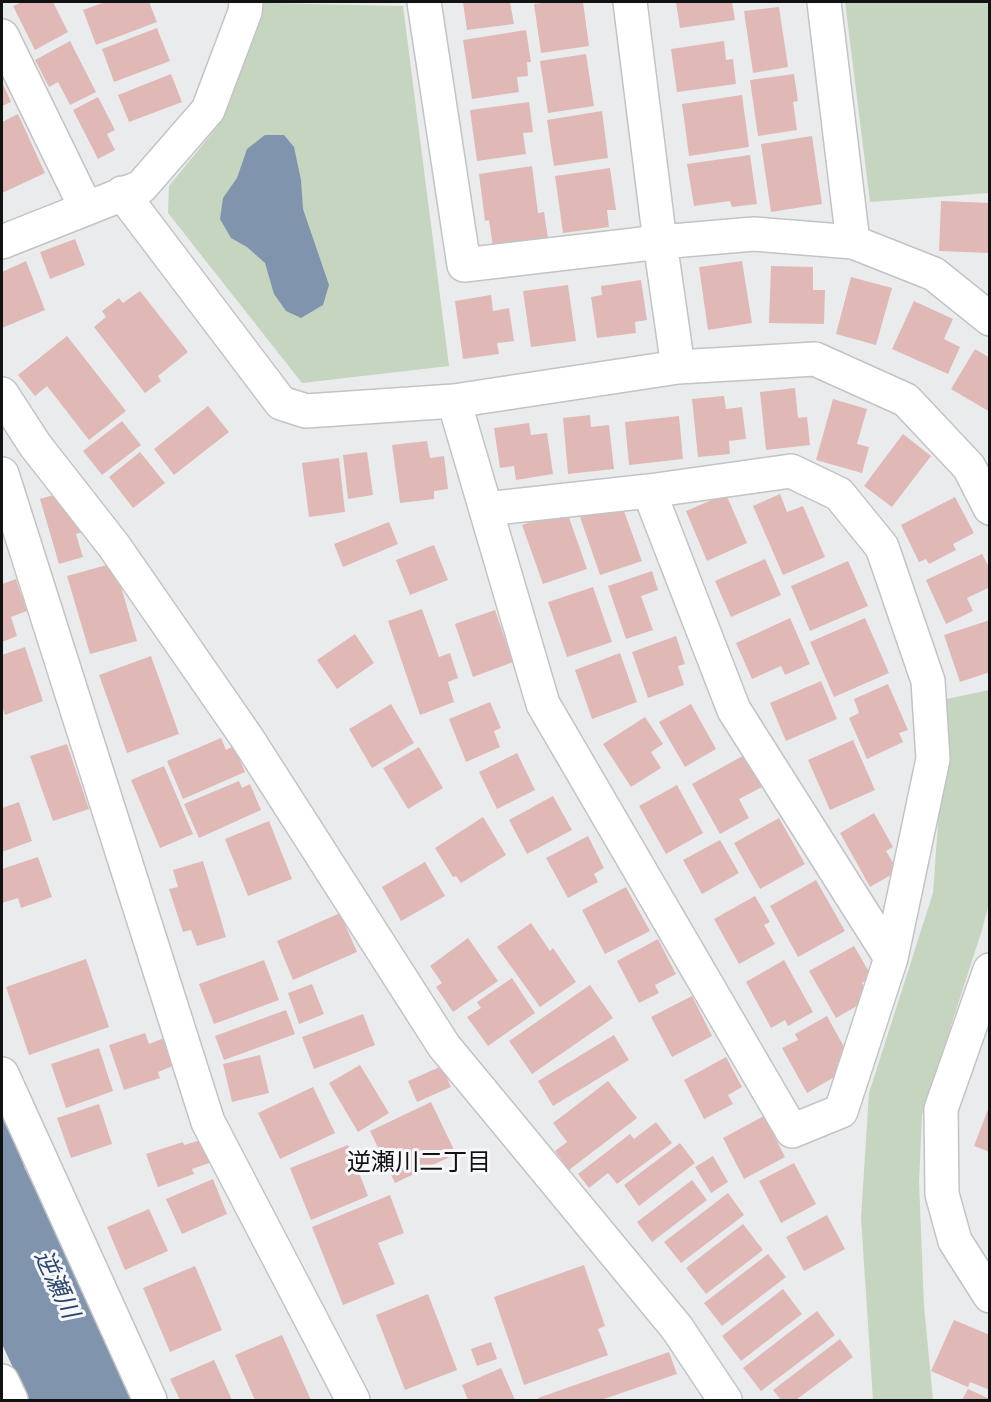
<!DOCTYPE html>
<meta charset="utf-8">
<style>
body{margin:0}
#map{position:relative;width:991px;height:1402px;overflow:hidden;background:#eaebed;font-family:"Titillium Web",sans-serif}
canvas{display:block}
.frame{position:absolute;inset:0;border:3px solid #111212;pointer-events:none}
</style>
<div id="map">
<canvas width="991" height="1402"></canvas>
<div class="frame"></div>
</div>
<script>
const ctx = document.querySelector('canvas').getContext('2d');
ctx.lineJoin = 'round';
function paint(path, color) { ctx.fillStyle = color; ctx.fill(path, 'evenodd'); }
function trace(path, color, width, dash) { ctx.strokeStyle = color; ctx.lineWidth = width; ctx.lineCap = dash ? 'butt' : 'round'; ctx.setLineDash(dash || []); ctx.stroke(path); }
function label(font, color, halo, rows, align = 'center') {
  ctx.font = font + ' "Titillium Web","Noto Sans JP",sans-serif'; ctx.lineWidth = 6; ctx.setLineDash([]); ctx.textBaseline = 'middle'; ctx.strokeStyle = halo; ctx.fillStyle = color; for (const [text, x, y, turn = 0] of rows) {
    ctx.save(); ctx.translate(x, y); ctx.rotate((+turn || 0) * Math.PI / 180); ctx.textAlign = isNaN(turn) ? turn : align; if (halo) ctx.strokeText(text, 0, 0); ctx.fillText(text, 0, 0); ctx.restore();
  }
}
paint(new Path2D(`
 M845,2H989V193L870,202Z
 M264,3L403,6L449,366L302,383L168,213L169,186L217,127Z
 M989,690V903L982,930L922,1115L919,1182L924,1306L933,1400H873L861,1218L869,1093L933,893L947,699Z`), '#c5d5c0');
paint(new Path2D(`
 M265,135H284L294,147L301,180L303,209L329,285L323,305L301,318L286,311L274,294L265,263L247,247L231,238L220,219L223,198L237,178L247,149Z
 M2,1103L25,1169L141,1400H28L2,1344Z`), '#8094ae');
paint(new Path2D(`
 M22,2H53L68,32L35,50L13,6Z
 M105,2H149L157,22L96,45L83,10Z
 M463,2H510L514,24L467,30Z
 M549,2H583L589,46L541,53L534,4Z
 M676,2H732L735,20L680,28Z
 M779,7L788,67L753,73L744,11Z
 M157,28L170,61L114,82L102,49Z
 M526,30L531,62H527L528,76L517,77L519,92L472,99L463,40Z
 M70,41L96,92L70,105L58,82L49,87L35,60Z
 M724,41L726,60L733,59L736,84L677,92L671,49Z
 M586,54L594,106L548,113L540,61Z
 M171,74L182,102L129,122L118,95Z
 M794,74L798,101L793,102L797,130L758,136L750,80Z
 M2,82L11,102L2,106Z
 M742,95L749,147L689,156L682,104Z
 M98,97L115,130L107,134L115,150L98,159L73,110Z
 M529,102L533,132L523,133L526,154L477,161L470,110Z
 M602,111L608,158L554,166L547,120Z
 M18,114L45,173L2,193V122Z
 M812,136L822,204L771,212L761,144Z
 M750,155L757,204L732,207L730,201L694,206L687,164Z
 M532,166L538,213L544,212L548,238L493,247L489,220L485,221L479,174Z
 M610,168L616,210H607L609,227L563,233L555,176Z
 M941,201L990,203V253L939,251Z
 M75,239L85,265L50,279L40,252Z
 M26,261L45,310L2,328V272Z
 M742,261L752,323L708,330L699,267Z
 M771,266L813,267V290H825L824,324L769,323Z
 M851,277L892,288L876,345L836,334Z
 M641,280L647,320L635,322L636,333L597,338L591,297L602,295L601,286Z
 M568,285L576,341L531,347L523,291Z
 M140,291L188,352L158,376L161,381L145,393L94,327L106,317L102,311L119,298L123,303Z
 M491,295L493,311L509,308L514,341L497,343L499,354L463,359L455,301Z
 M914,301L953,319L944,339L960,347L948,374L892,349Z
 M67,336L126,411L89,440L47,386L35,396L18,375Z
 M975,349L990,358V412L951,389Z
 M795,388L798,418L807,417L810,445L766,450L760,392Z
 M724,396L726,409L742,407L746,439L729,441L730,454L698,457L692,399Z
 M833,399L867,409L857,444L869,447L862,473L816,460Z
 M208,406L229,432L174,475L154,449Z
 M590,415L591,427L609,425L614,469L568,474L563,418Z
 M679,416L683,459L629,465L625,422Z
 M122,421L141,445L102,475L83,451Z
 M529,423L531,435L547,433L553,474L516,480L514,466L500,468L494,428Z
 M903,434L931,456L892,507L864,486Z
 M427,441L430,458L444,456L448,489L434,491V499L400,503L392,445Z
 M140,452L165,483L133,508L109,477Z
 M367,452L373,495L348,499L343,455Z
 M339,458L345,512L309,517L302,463Z
 M64,492L86,531L76,534L83,557L59,564L40,499Z
 M726,494L747,543L707,561L686,511Z
 M780,494L787,512L803,506L825,557L783,575L753,506Z
 M955,497L974,533L953,544L956,550L929,564L926,559L919,562L901,525Z
 M621,503L642,561L600,575L580,517Z
 M566,509L587,569L543,584L522,525Z
 M389,522L398,544L343,567L334,544Z
 M434,545L448,580L410,595L396,560Z
 M982,554L990,569V587L967,598L973,611L946,624L926,580Z
 M765,559L781,595L731,617L715,581Z
 M848,561L868,606L810,631L791,586Z
 M114,563L137,641L90,654L67,576Z
 M652,571L658,590L641,596L653,630L626,639L608,586Z
 M16,579L27,611L11,617L17,636L2,642V584Z
 M593,587L612,642L567,657L548,602Z
 M422,609L439,657L450,653L458,678L448,682L454,702L420,715L388,621Z
 M495,610L513,662L473,677L455,624Z
 M790,618L810,664L785,675L781,666L752,679L736,643Z
 M865,618L889,673L834,697L810,642Z
 M990,620V672L960,682L944,635Z
 M355,634L374,663L337,689L317,660Z
 M676,636L685,664L678,666L684,685L648,698L632,652Z
 M25,647L43,701L5,715L2,706V655Z
 M620,653L637,702L592,719L575,670Z
 M151,656L179,734L127,753L99,675Z
 M821,681L837,719L786,741L770,703Z
 M888,684L908,730L899,733L903,742L867,759L849,718L859,713L854,699Z
 M490,702L501,728L494,731L500,747L466,762L449,719Z
 M391,704L414,743L372,768L349,729Z
 M691,704L716,749L685,767L659,722Z
 M645,717L663,744L651,752L661,768L631,787L603,744Z
 M221,738L226,750L234,746L245,772L183,799L167,761Z
 M853,740L875,790L830,810L808,760Z
 M67,744L89,809L53,821L30,756Z
 M419,747L443,788L408,809L383,768Z
 M517,753L535,790L497,809L479,772Z
 M748,753L766,785L739,799L749,818L720,834L692,784Z
 M164,766L193,834L160,848L131,780Z
 M239,781L242,788L250,784L261,810L199,838L184,804Z
 M677,785L703,833L666,854L639,806Z
 M553,796L572,830L527,854L509,820Z
 M19,802L32,841L2,852V808Z
 M874,813L893,847L886,851L898,871L870,887L840,833Z
 M483,817L506,855L461,883L456,876L453,877L435,848Z
 M779,818L805,864L760,889L734,843Z
 M269,821L292,879L248,896L225,839Z
 M588,836L604,868L594,874L598,882L568,898L546,858Z
 M720,840L739,873L702,894L683,860Z
 M38,857L52,897L21,908L18,898L2,903V869Z
 M203,861L226,937L197,946L191,930L183,932L169,889L178,887L173,870Z
 M425,862L445,896L401,921L382,887Z
 M816,880L845,931L798,957L770,906Z
 M626,887L650,931L605,954L582,910Z
 M755,896L770,922L764,925L775,944L739,964L714,919Z
 M340,913L357,952L293,980L277,941Z
 M531,923L550,951L553,948L576,982L540,1007L497,947Z
 M468,938L498,981L453,1012L436,987L442,983L430,966Z
 M658,939L676,974L655,985L659,993L639,1003L617,961Z
 M854,946L872,977L862,983L871,998L836,1018L809,971Z
 M86,959L109,1027L29,1055L6,987Z
 M264,960L279,1000L214,1024L199,984Z
 M784,960L813,1012L788,1026L785,1020L771,1028L746,982Z
 M512,978L535,1013L488,1046L467,1017L481,1008L477,1002Z
 M312,984L324,1014L299,1024L288,993Z
 M590,985L613,1018L532,1074L509,1041Z
 M692,996L712,1036L672,1057L651,1017Z
 M286,1010L295,1034L224,1060L215,1036Z
 M363,1014L375,1045L314,1069L302,1037Z
 M827,1016L849,1056L837,1063L843,1072L807,1093L782,1048L798,1040L795,1034Z
 M145,1033L149,1044L164,1038L173,1066L158,1072L160,1078L124,1090L109,1045Z
 M614,1035L629,1060L553,1106L538,1081Z
 M99,1048L113,1091L66,1108L51,1064Z
 M260,1055L269,1093L232,1102L223,1064Z
 M726,1057L742,1087L728,1095L733,1104L704,1119L684,1080Z
 M360,1065L389,1113L358,1132L329,1083Z
 M442,1066L451,1087L417,1102L408,1081Z
 M608,1081L637,1118L569,1170L555,1151L567,1142L553,1123Z
 M313,1087L335,1133L280,1159L258,1113Z
 M431,1102L456,1154L395,1183L370,1131Z
 M99,1104L112,1144L71,1158L57,1118Z
 M989,1107H990V1152L974,1146Z
 M764,1116L785,1157L744,1179L723,1138Z
 M656,1122L672,1143L617,1184L608,1173L589,1188L578,1174L630,1134L634,1139Z
 M205,1139L212,1162L192,1169L194,1174L158,1187L146,1154L183,1142L184,1145Z
 M680,1143L695,1163L639,1206L624,1185Z
 M348,1145L368,1196L311,1220L290,1168Z
 M713,1156L728,1182L711,1193L695,1167Z
 M794,1163L816,1204L781,1223L759,1181Z
 M213,1179L227,1214L182,1234L166,1199Z
 M692,1180L707,1200L652,1242L637,1222Z
 M728,1193L744,1215L681,1263L664,1242Z
 M390,1195L404,1233L378,1243L395,1284L343,1305L312,1227Z
 M149,1209L168,1251L125,1270L107,1227Z
 M827,1215L845,1249L804,1271L786,1237Z
 M743,1224L763,1250L706,1294L686,1268Z
 M768,1254L786,1277L722,1326L704,1303Z
 M584,1265L605,1326L598,1329L608,1355L524,1385L494,1297Z
 M195,1266L222,1330L170,1352L143,1288Z
 M783,1289L802,1314L741,1361L722,1336Z
 M428,1294L457,1370L405,1390L376,1315Z
 M817,1311L835,1335L761,1391L743,1368Z
 M954,1320L990,1335V1390L970,1382L968,1387L931,1371Z
 M282,1335L311,1400H255L235,1355Z
 M840,1339L853,1357L796,1400H781L773,1390Z
 M491,1342L497,1359L477,1366L471,1349Z
 M669,1352L677,1374L601,1400H539L538,1398Z
 M214,1360L232,1400H180L170,1379Z
 M501,1368L515,1400H468L462,1385Z
 M968,1389L990,1399V1400H962Z`), '#e0b9b7');
const minor = new Path2D(`
 M424,2L464,265L660,242L754,234L853,242L934,274L990,319
 M630,2L660,242L678,367
 M824,2L853,242
 M2,36L86,208
 M122,193L281,403L306,411L454,401L678,367L815,359L906,400L969,467L990,508
 M2,242L141,187L208,110L245,12L246,2
 M2,394L35,445L114,546L247,738L444,1046L677,1328L725,1400
 M454,401L543,704L792,1131L841,1111L891,958L933,759L928,681L882,547L839,494L791,471L649,491L486,509
 M2,474L208,1122L353,1400
 M649,491L734,710L891,958
 M990,970L941,1109L942,1194L955,1241L990,1296
 M2,1074L150,1400`);
const primary = new Path2D(`
 M2,1381L11,1400`);
trace(minor, '#c2c3c5', 36);
trace(primary, '#c2c3c5', 36);
trace(minor, '#fff', 33);
trace(primary, '#fff', 33);
label('24px', '#111212', '#f8f8fb', [
 ["逆瀬川二丁目",419,1164]
]);
label('italic 24px', '#29476e', '#f8f8fb', [
 ["逆瀬川",55,1285,65]
]);
</script>
